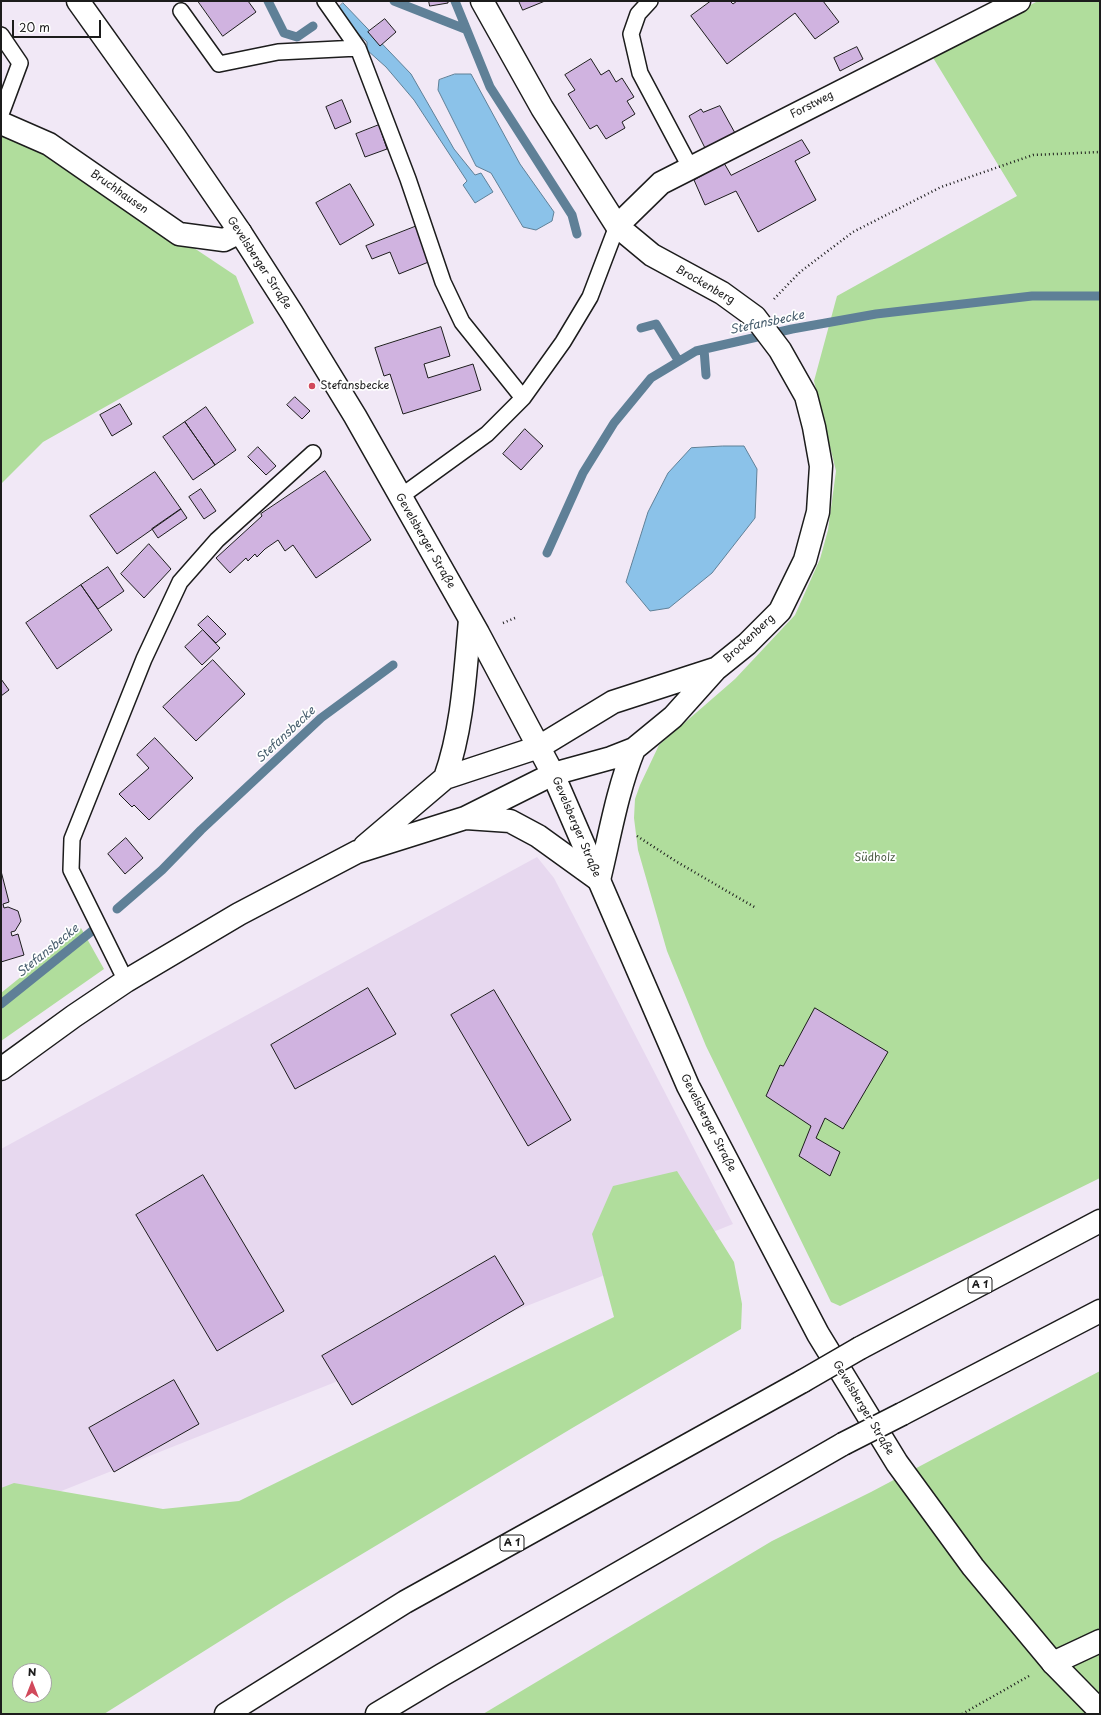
<!DOCTYPE html>
<meta charset="utf-8">
<style>
body{margin:0}
#map{position:relative;width:1101px;height:1715px;overflow:hidden;background:#f1e8f6;font-family:"Playpen Sans",sans-serif}
canvas{display:block}
.frame{position:absolute;inset:0;border:2px solid #1c1c1c;pointer-events:none}
.north{position:absolute;left:12px;top:1663px;width:40px;height:40px;box-sizing:border-box;background:#fff;border:1px solid #a4a4a4;border-radius:50%;rotate:0deg;font-size:11px;font-weight:700;line-height:16px;text-align:center;color:#1c1c1c}
.north::after{content:'';display:block;margin:auto;width:14px;height:18px;background:#d1495b;clip-path:polygon(50% 0,100% 100%,50% 72%,0 100%)}
.scale{position:absolute;left:12px;top:20px;width:89px;height:18px;box-sizing:border-box;border:2px solid #1c1c1c;border-top:0;padding-left:5px;font-size:12px;line-height:14px;white-space:nowrap;color:#1c1c1c;-webkit-text-stroke:3px #fff;paint-order:stroke}
</style>
<div id="map">
<canvas width="1101" height="1715"></canvas>
<div class="frame"></div>
<div class="north">N</div>
<div class="scale">20 m</div>
</div>
<script>
const ctx = document.querySelector('canvas').getContext('2d');
ctx.lineJoin = 'round';
function paint(path, color) { ctx.fillStyle = color; ctx.fill(path, 'evenodd'); }
function trace(path, color, width, dash) { ctx.strokeStyle = color; ctx.lineWidth = width; ctx.lineCap = dash ? 'butt' : 'round'; ctx.setLineDash(dash || []); ctx.stroke(path); }
function label(font, color, halo, rows, align = 'center') {
  ctx.font = font + ' "Playpen Sans",sans-serif'; ctx.lineWidth = 3.5; ctx.setLineDash([]); ctx.textBaseline = 'middle'; ctx.strokeStyle = halo; ctx.fillStyle = color; for (const [text, x, y, turn = 0] of rows) {
    ctx.save(); ctx.translate(x, y); ctx.rotate((+turn || 0) * Math.PI / 180); ctx.textAlign = isNaN(turn) ? turn : align; if (halo) ctx.strokeText(text, 0, 0); ctx.fillText(text, 0, 0); ctx.restore();
  }
}
paint(new Path2D(`
 M537,857L554,878L733,1224L1,1515V1149Z`), '#e7d8ef');
paint(new Path2D(`
 M1038,1H1100V1178L840,1306L831,1302L706,1046L667,951L638,850L634,818L635,799L640,785L659,745L735,679L795,615L820,559L828,530L836,471L814,381L837,296L1017,196L932,56L789,128Z
 M1,135L50,152L236,276L254,323L43,442L1,484Z
 M81,928L104,969L1,1041V993Z
 M677,1171L734,1262L742,1304L741,1329L574,1427L287,1599L104,1714H1V1488L14,1483L163,1509L239,1501L614,1317L592,1234L613,1186ZM20,1671H44V1695H20Z
 M1100,1371V1714H483L772,1541L871,1492Z`), '#b0dd9c');
const water = new Path2D(`
 M343,3L411,74L454,149L475,175L481,173L493,192L475,203L463,185L467,181L414,100L386,67L367,50V42L334,12Z
 M455,74H471L520,164L554,212L552,221L536,230L523,227L491,173L476,166L438,90L439,80Z
 M723,446H744L757,469L755,518L712,573L669,608L650,611L626,582L648,512L668,473L691,448Z`);
paint(water, '#8bc2e9');
trace(water, '#5f8097', 1);
trace(new Path2D(`
 M268,1L284,33L297,37L313,26
 M394,1L465,29
 M455,1L490,87L572,215L577,234
 M641,328L656,324L678,360
 M704,349L706,375
 M547,553L583,473L614,423L651,378L696,351L792,329L876,314L1032,296H1100
 M117,909L162,870L201,830L321,718L393,665
 M1,1004L92,931`), '#5f8097', 9);
const building = new Path2D(`
 M198,1H248L256,12L223,36Z
 M429,1H448V3L430,6Z
 M519,1H545L523,10Z
 M711,1H730L733,4L737,1H823L839,22L815,39L795,13L727,64L691,16Z
 M385,19L396,32L380,46L368,32Z
 M857,47L863,59L840,71L834,58Z
 M591,59L601,75L609,70L616,82L622,78L634,97L627,101L635,114L622,122L625,128L606,139L597,125L590,129L568,94L575,90L565,75Z
 M342,100L351,122L335,129L326,107Z
 M720,106L735,133L705,148L689,116L701,109L703,112Z
 M379,125L387,149L365,157L356,134Z
 M802,140L810,153L795,161L816,200L758,232L736,191L705,205L694,180L724,163L731,175Z
 M350,184L374,225L340,245L316,203Z
 M417,226L431,261L399,274L390,252L372,259L366,246Z
 M441,327L450,356L424,364L428,378L473,364L481,390L403,414L390,374L384,376L375,348Z
 M295,397L310,411L302,419L287,405Z
 M120,404L132,424L112,436L100,415Z
 M206,407L236,450L215,465L185,422Z
 M185,422L215,465L193,480L163,437Z
 M525,429L543,446L521,470L503,454Z
 M258,447L276,466L266,475L248,457Z
 M325,471L371,540L316,578L293,545L285,551L278,540L265,549L257,557L255,554L248,561L246,558L230,573L216,558L262,516L261,514Z
 M155,472L181,509L117,554L90,516Z
 M201,489L216,511L204,519L189,497Z
 M181,509L187,518L158,538L152,529Z
 M149,544L171,569L144,598L121,574Z
 M108,567L124,591L98,609L81,585Z
 M81,585L112,630L57,669L26,623Z
 M208,616L226,634L216,643L198,625Z
 M203,630L220,648L202,665L185,647Z
 M213,660L245,694L196,741L163,707Z
 M1,679L9,690L1,696Z
 M155,738L193,778L149,820L134,805L132,807L119,794L149,768L137,755Z
 M126,838L143,858L125,874L108,854Z
 M1,871L9,902L3,904L4,908L8,907L18,911L21,921L15,931L11,932L12,936L18,934L24,955L1,962Z
 M368,988L396,1034L295,1089L271,1045Z
 M494,990L571,1120L528,1146L451,1015Z
 M815,1008L888,1052L843,1129L825,1118L816,1138L840,1152L830,1176L799,1156L811,1126L766,1096L780,1065L783,1066Z
 M203,1175L284,1311L217,1351L136,1215Z
 M495,1256L524,1304L352,1405L322,1356Z
 M174,1380L199,1424L114,1472L89,1428Z`);
paint(building, '#d0b3e0');
trace(building, '#1c1c1c', 1);
const lane = new Path2D(`
 M650,1L638,14L631,34L640,73L690,167
 M181,11L219,64L278,52L358,48L325,1
 M1,35L20,63L1,114
 M358,48L408,179L443,282L462,322L523,398
 M400,497L487,434L523,398L563,342L590,297L617,226
 M126,981L71,870L72,839L144,659L180,582L217,540L313,453`);
const street = new Path2D(`
 M1,123L49,144L179,234L224,240L240,232
 M617,226L661,183L1019,1
 M445,778C463,727 465,673 470,620
 M466,818L510,821L538,836L599,880C610,835 617,791 634,749
 M365,846L445,778L539,747L613,702L715,669
 M1,1069L74,1016L126,981L239,914L357,852L465,818L553,774L611,758L634,749L673,717L716,669L747,644L780,611L805,560L818,512L821,466L814,427L806,396L780,350L755,317L722,293L652,255L617,226L542,108L482,1
 M1053,1663L1100,1641`);
const secondary = new Path2D(`
 M78,1L175,137L240,232L292,313L355,416L478,633L553,774L688,1086L818,1334L897,1463L973,1567L1053,1663L1100,1711`);
const highway = new Path2D(`
 M860,1348L1100,1221
 M902,1414L1100,1311
 M226,1714L405,1602L803,1381
 M377,1714L442,1675L843,1444`);
trace(lane, '#1c1c1c', 18);
trace(street, '#1c1c1c', 25);
trace(secondary, '#1c1c1c', 25);
trace(highway, '#1c1c1c', 25);
trace(new Path2D(`
 M774,299L800,272L853,232L941,187L1033,155L1100,152
 M503,623L515,618
 M637,836L677,862L756,908
 M962,1714L1029,1676`), '#1c1c1c', 2.5, [1, 3]);
trace(lane, '#fff', 15);
trace(street, '#fff', 22);
trace(secondary, '#fff', 22);
trace(highway, '#fff', 22);
const highwayBridge = new Path2D(`
 M803,1381L860,1348
 M843,1444L902,1414`);
trace(highwayBridge, '#1c1c1c', 25, []);
trace(highwayBridge, '#fff', 22);
for (const [x, y, r, color] of [
 [312,386,4,"#d1495b"]
]) { const dot = new Path2D(); dot.arc(x, y, r, 0, 2 * Math.PI); ctx.fillStyle = color; ctx.fill(dot); trace(dot, '#fff', 1.5); }
for (const [x, y, w] of [
 [980,1285,24],
 [512,1543,24]
]) { const box = new Path2D(); box.roundRect(x - w / 2, y - 8, w, 16, 3); ctx.fillStyle = '#fff'; ctx.fill(box); trace(box, '#1c1c1c', 1); }
label('bold 10px', '#1c1c1c', null, [
 ["A 1",980,1285],
 ["A 1",512,1543]
]);
label('11px', '#1c1c1c', '#fff', [
 ["Forstweg",812,105,-27],
 ["Bruchhausen",119,192,35],
 ["Gevelsberger Straße",259,263,57],
 ["Brockenberg",705,285,30],
 ["Gevelsberger Straße",425,541,60],
 ["Brockenberg",749,639,-43],
 ["Gevelsberger Straße",576,827,67],
 ["Gevelsberger Straße",708,1123,63],
 ["Gevelsberger Straße",863,1408,59]
]);
label('11px', '#1c1c1c', '#fff', [
 ["Stefansbecke",320,386]
], 'left');
label('11px', '#506049', '#fff', [
 ["Südholz",875,858]
]);
label('italic 12px', '#485e6e', '#fff', [
 ["Stefansbecke",767,323,-12],
 ["Stefansbecke",286,735,-43],
 ["Stefansbecke",48,951,-39]
]);
</script>
